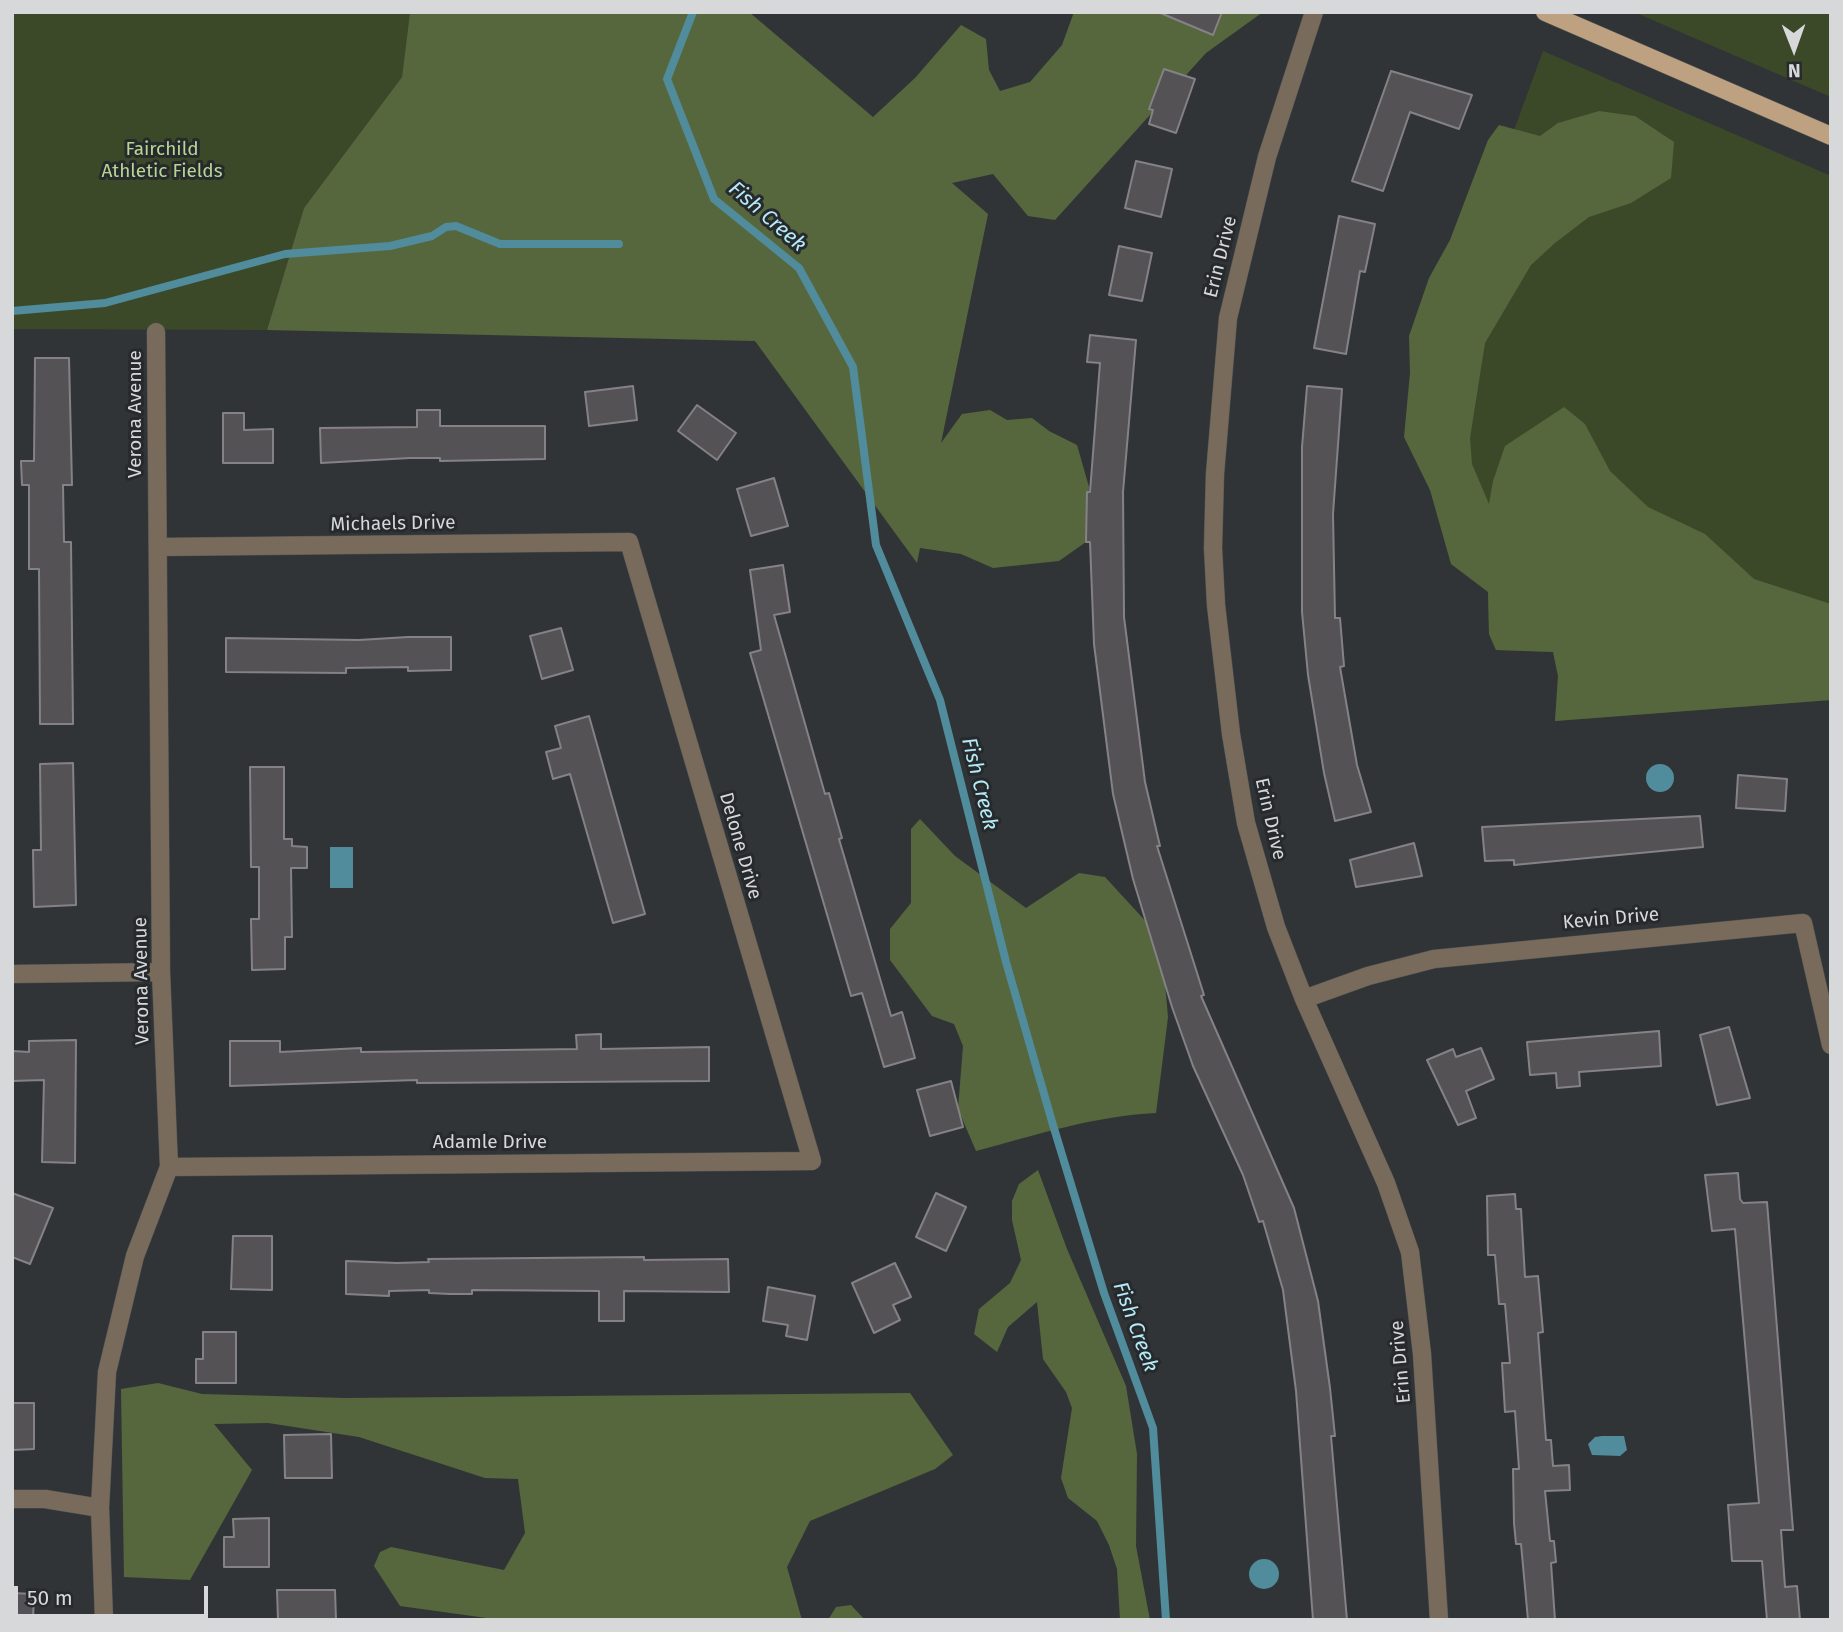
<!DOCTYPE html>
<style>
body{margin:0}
#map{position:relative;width:1843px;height:1632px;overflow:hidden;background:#313437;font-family:"Fira Sans",sans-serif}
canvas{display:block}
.frame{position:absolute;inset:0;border:14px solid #d7d8da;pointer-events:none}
.north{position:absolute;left:1759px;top:14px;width:70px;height:70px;-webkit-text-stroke:5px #272a2d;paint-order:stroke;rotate:179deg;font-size:19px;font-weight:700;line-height:28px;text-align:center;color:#d7d8da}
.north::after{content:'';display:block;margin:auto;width:24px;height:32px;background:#d7d8da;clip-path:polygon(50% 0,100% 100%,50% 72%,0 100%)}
.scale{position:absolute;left:14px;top:1586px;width:194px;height:32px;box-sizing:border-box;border:4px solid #d7d8da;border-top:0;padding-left:9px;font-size:21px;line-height:24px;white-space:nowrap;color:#d7d8da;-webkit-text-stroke:5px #272a2d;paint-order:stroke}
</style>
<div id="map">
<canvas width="1843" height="1632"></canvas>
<div class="frame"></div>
<div class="north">N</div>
<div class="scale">50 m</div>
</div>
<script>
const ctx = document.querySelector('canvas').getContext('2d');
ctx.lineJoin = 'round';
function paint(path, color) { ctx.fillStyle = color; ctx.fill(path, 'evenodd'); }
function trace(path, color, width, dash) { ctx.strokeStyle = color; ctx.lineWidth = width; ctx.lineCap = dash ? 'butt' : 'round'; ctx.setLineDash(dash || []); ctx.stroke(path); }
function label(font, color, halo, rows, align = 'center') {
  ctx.font = font + ' "Fira Sans",sans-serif'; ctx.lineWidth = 6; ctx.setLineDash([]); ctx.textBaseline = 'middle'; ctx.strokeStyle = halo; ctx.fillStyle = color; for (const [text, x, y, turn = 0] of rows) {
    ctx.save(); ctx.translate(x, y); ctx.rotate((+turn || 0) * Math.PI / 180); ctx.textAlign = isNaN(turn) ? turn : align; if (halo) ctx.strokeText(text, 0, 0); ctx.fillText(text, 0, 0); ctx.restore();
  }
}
paint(new Path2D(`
 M12,12H410L402,77L304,208L267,330L12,329Z
 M1634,12H1831V97Z
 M1543,51L1831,176V700L1555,721L1558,676L1553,652L1496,650L1489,634L1486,528L1457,524L1441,330Z`), '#3c4929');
paint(new Path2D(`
 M410,12H749L873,117L915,78L961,25L986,39L989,70L1000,91L1030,82L1062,45L1074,12H1263L1206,53L1055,220L1028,216L993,174L952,183L988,214L941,443L962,414L990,410L1007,420L1032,418L1049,431L1077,445L1089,487L1086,542L1059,561L993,568L961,554L920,548L917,563L755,341L267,330L304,208L402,77Z
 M1599,111L1635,116L1674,142L1671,178L1631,203L1589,217L1555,243L1531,265L1485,343L1470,438L1472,464L1489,504L1493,481L1505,446L1564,407L1585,424L1610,471L1648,507L1705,534L1754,579L1831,604V700L1555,721L1558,676L1553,652L1496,650L1489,634L1488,592L1451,564L1430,490L1404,437L1410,373L1409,336L1429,278L1450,240L1488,140L1499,125L1540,136L1558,123Z
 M920,819L955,856L1026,908L1079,873L1105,877L1161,938L1168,1017L1156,1113C1094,1116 1036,1135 976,1151L958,1109L963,1046L954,1024L932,1016L890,960V929L911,903V829Z
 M1038,1170L1067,1249L1126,1386L1137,1454L1136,1546L1150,1620H1120L1117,1569L1109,1545L1097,1521L1068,1498L1061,1478L1072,1408L1066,1392L1043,1359L1037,1302L1008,1327L997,1352L974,1334L979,1309L1010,1283L1021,1260L1012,1220V1201L1019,1184Z
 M158,1383L202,1394L345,1398L910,1393L953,1455L935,1469L810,1521L787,1567L802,1620H501L400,1606L374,1566L380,1552L391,1547L504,1570L525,1533L518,1479L485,1478L359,1437L268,1423L214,1424L252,1470L190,1580L124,1577L121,1389Z
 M851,1605L865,1620H828L836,1607Z`), '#56673e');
paint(new Path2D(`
 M1646 778a14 14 0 1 1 28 0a14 14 0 1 1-28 0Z
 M330,847H353V888H330Z
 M1602,1436H1624L1627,1450L1620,1456L1592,1455L1588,1444L1595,1437Z
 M1249 1574a15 15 0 1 1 30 0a15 15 0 1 1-30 0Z`), '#508c9b');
trace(new Path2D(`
 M693,12L667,79L714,199L799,268L853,367L876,545L940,700L1006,962L1053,1125L1104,1293L1153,1428L1166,1620
 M12,311L105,303L285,254L390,246L432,236L446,227L456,226L500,244H619`), '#508c9b', 8);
const building = new Path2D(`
 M1158,12H1222L1213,35Z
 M1164,69L1195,79L1176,133L1149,124L1153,110L1149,109Z
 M1391,71L1472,95L1459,129L1410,112L1383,191L1352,181Z
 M1136,161L1172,169L1161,217L1125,208Z
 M1339,216L1375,224L1365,272L1360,271L1346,354L1314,348Z
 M1119,246L1152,253L1142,301L1109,295Z
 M1090,335L1136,340L1123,492L1124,617L1145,782L1160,846H1157L1204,995L1201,996L1294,1208L1318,1301L1330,1388L1335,1436H1331L1347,1620H1313L1296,1391L1283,1290L1263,1221L1259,1222L1243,1175L1193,1066L1172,1007L1133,879L1113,794L1094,644L1090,542H1086L1087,492H1090L1100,363L1087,362Z
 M35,358H69L72,485H63L64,542H71L73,724H40L39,569H29V485H22L21,461H34Z
 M633,386L637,420L589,426L585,392Z
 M1307,386L1342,389L1333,514L1335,618H1340L1344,666L1340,667L1357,765L1371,812L1335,821L1324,773L1308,675L1302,612V447Z
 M697,405L736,433L717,460L678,431Z
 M417,410H440V426H545V459L440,461V458H410L321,463L320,428L417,427Z
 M223,413H244V430L273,429V463H223Z
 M774,478L788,526L751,536L737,489Z
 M783,565L790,612L774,615L825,794L829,793L842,838L839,839L891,1016L902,1012L915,1058L884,1067L862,993L851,996L750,653L761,650L750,570Z
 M561,628L573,670L542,679L530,636Z
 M408,637H451V670L408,671V667L346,668V673L226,672V638L359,640Z
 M589,716L645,914L613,923L570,774L553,779L546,752L561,748L555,726Z
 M73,763L76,905L34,907L33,850H41L40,764Z
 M250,767H284V839H292V846L307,847V868H291L292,937H285V969L252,970L251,919H259V867H251Z
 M1738,775L1787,779L1785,811L1736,808Z
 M1700,816L1703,847L1514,865V860L1485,861L1482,827Z
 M1414,843L1422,876L1356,887L1350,860Z
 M1729,1027L1750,1098L1717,1105L1700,1035Z
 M1659,1031L1661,1066L1579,1072L1580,1086L1557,1088L1556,1073L1530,1075L1527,1042Z
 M601,1034V1049L709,1047V1081L417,1083V1080L230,1086V1041H280V1052L361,1048V1052L577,1049L576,1035Z
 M76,1040L75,1163L42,1162L44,1080L12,1081V1051L29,1052V1041Z
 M1481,1048L1494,1079L1466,1091L1476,1118L1458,1125L1427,1060L1453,1049L1456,1057Z
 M951,1081L963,1127L930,1136L917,1090Z
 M1738,1173L1740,1199L1743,1203L1767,1202L1793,1530H1781L1785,1587L1797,1586L1800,1620H1767L1762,1561H1732L1728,1505L1759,1503L1735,1229L1712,1231L1705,1175Z
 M12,1193L53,1208L30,1264L12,1257Z
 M936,1193L966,1207L946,1251L916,1237Z
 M1515,1194L1516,1209H1521L1525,1277L1538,1276L1543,1332L1538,1333L1546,1440H1551L1553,1466L1569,1465L1570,1490L1545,1491L1550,1541H1554L1556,1562L1551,1563L1555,1620H1528L1521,1544H1516L1514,1523L1513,1469H1519L1515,1411L1505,1412L1502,1363H1510L1505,1304H1499L1495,1255H1488L1487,1196Z
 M233,1236H272V1290L231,1289Z
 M644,1257V1260L728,1259L729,1292L624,1291V1321H599V1291L472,1290V1294H450L429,1293V1290L389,1291V1296L346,1294V1261L397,1263L429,1262L428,1259Z
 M895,1263L911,1297L893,1305L900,1320L874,1333L852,1283Z
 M768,1287L815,1296L807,1340L786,1336L788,1325L763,1321Z
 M203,1332H236V1383H196V1359H203Z
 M12,1403H34V1449L12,1450Z
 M331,1434L332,1478H285L284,1435Z
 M269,1518V1567H224V1537H234L233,1519Z
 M277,1590H335L336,1620H278Z
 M12,1593L34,1594L33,1620H12Z`);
paint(building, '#545255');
trace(building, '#848286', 2);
const minor = new Path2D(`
 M1314,12L1267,157L1228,318L1215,474L1213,548L1216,605L1231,734L1246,823L1276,927L1304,999L1386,1183L1410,1252L1422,1354L1439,1620
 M158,547L629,542L812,1161L169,1167
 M12,974L161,972
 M1304,999L1368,976L1434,959L1803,923L1831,1045
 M12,1499H45L100,1508
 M104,1620L100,1508L107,1372L135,1256L169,1167L161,972L156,332`);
const major = new Path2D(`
 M1545,12L1831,136`);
trace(minor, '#4f5254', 19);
trace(major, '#4f5254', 19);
trace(minor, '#796b5b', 18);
trace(major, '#bda180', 18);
label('19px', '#b8d692', '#272a2d', [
 ["Fairchild",162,150],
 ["Athletic Fields",162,172]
]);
label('19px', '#d7d8da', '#272a2d', [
 ["Erin Drive",1221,257,-76],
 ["Verona Avenue",136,414,-90],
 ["Michaels Drive",393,524,-1],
 ["Erin Drive",1270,819,77],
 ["Delone Drive",740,846,74],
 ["Kevin Drive",1611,919,-5],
 ["Verona Avenue",142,981,-91],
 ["Adamle Drive",490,1143],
 ["Erin Drive",1401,1362,-95]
]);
label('italic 21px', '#b5ebf8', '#272a2d', [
 ["Fish Creek",767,217,41],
 ["Fish Creek",979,784,76],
 ["Fish Creek",1135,1327,70]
]);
</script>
